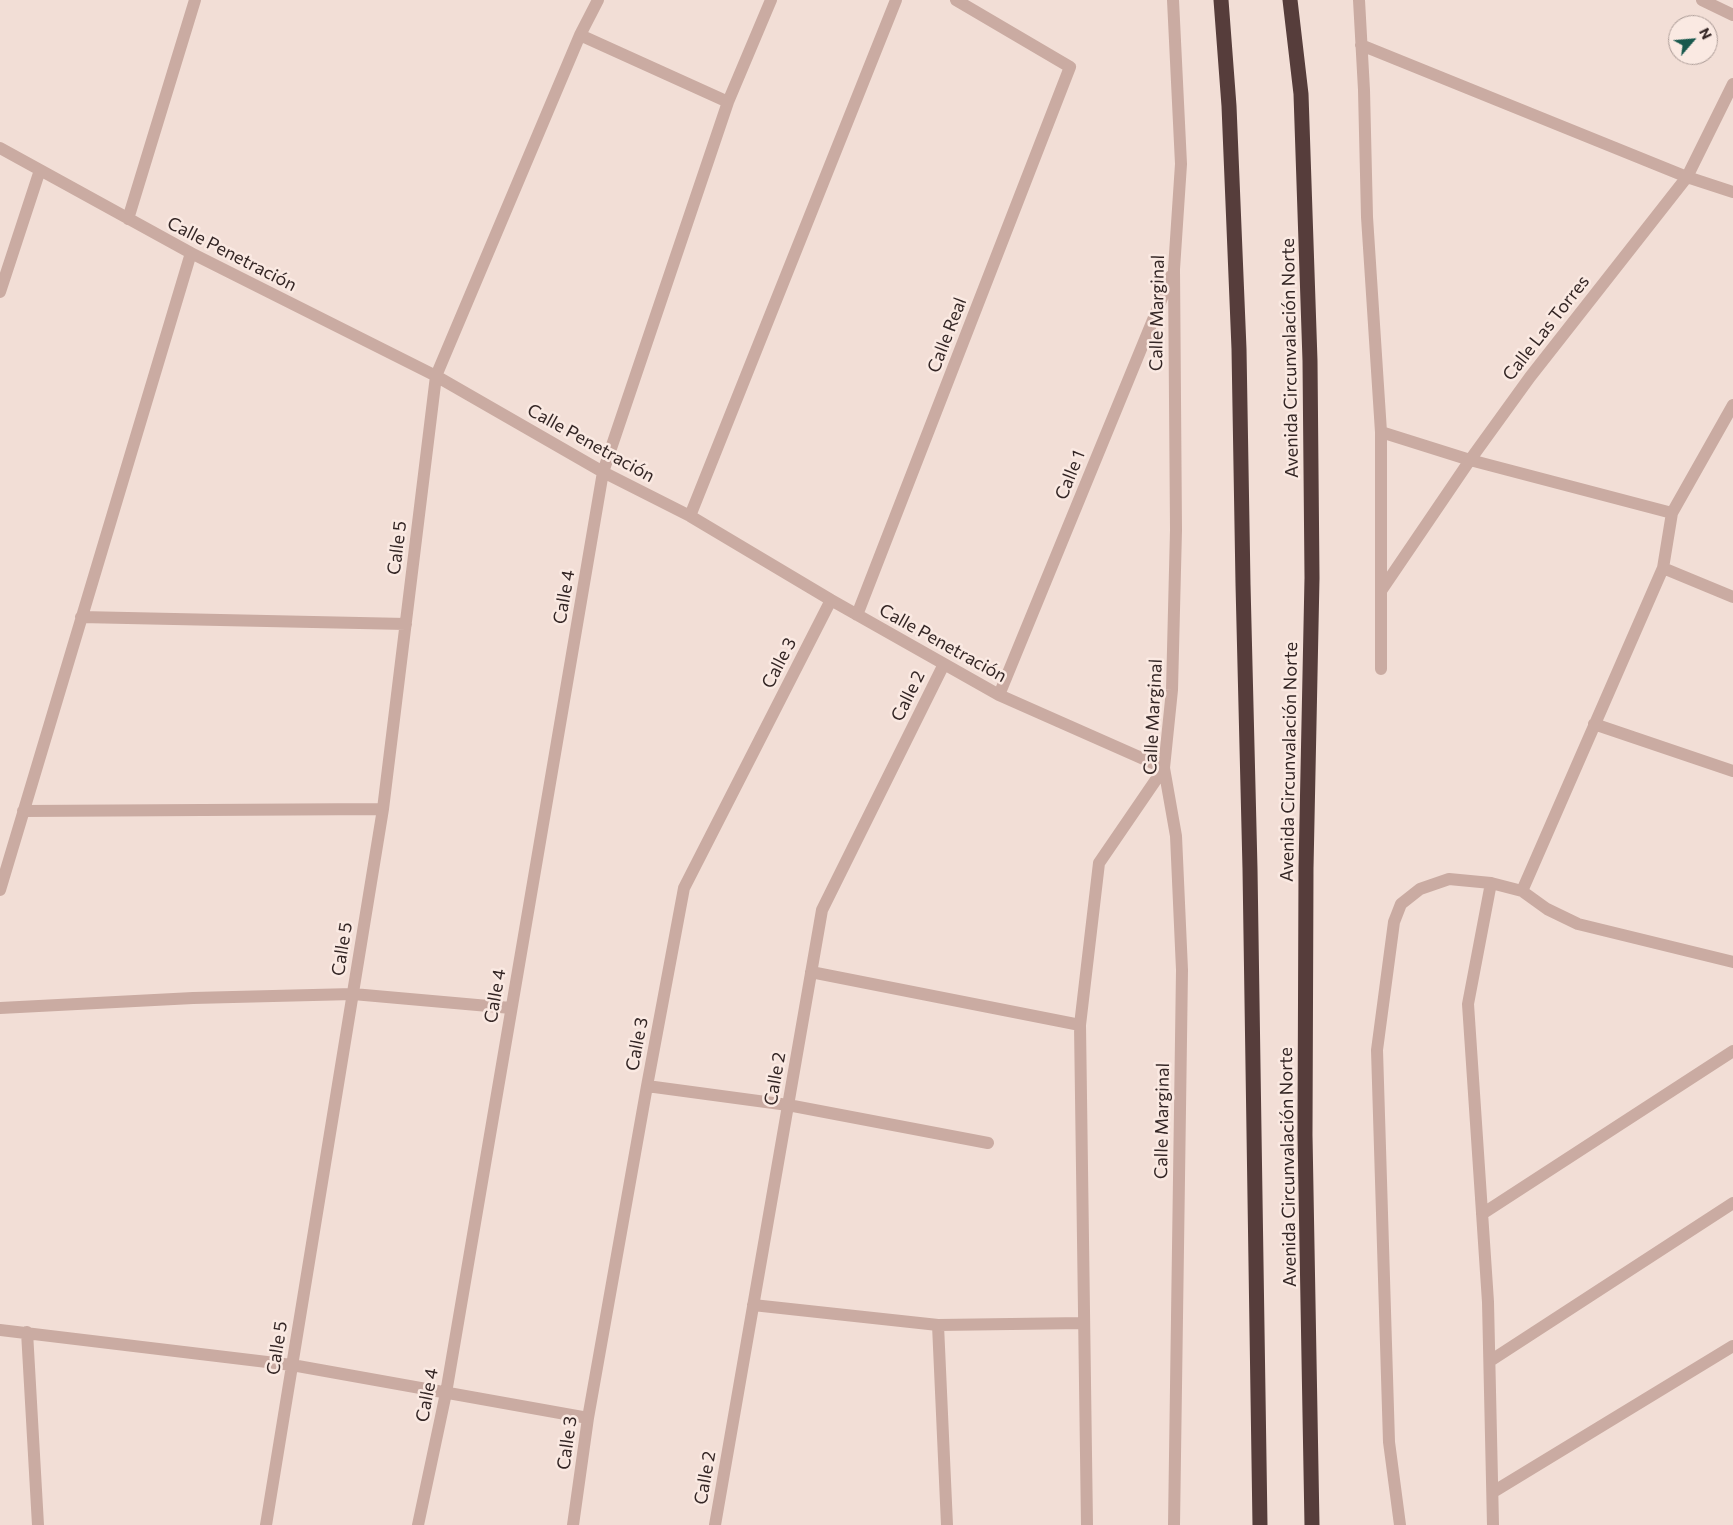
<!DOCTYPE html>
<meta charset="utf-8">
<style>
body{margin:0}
#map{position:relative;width:1733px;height:1525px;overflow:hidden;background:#f2ded6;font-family:Commissioner,sans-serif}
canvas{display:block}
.north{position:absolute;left:1668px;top:15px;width:50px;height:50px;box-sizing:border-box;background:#fae9e2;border:1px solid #ab9b96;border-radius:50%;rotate:63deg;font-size:14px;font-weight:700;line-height:20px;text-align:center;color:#342625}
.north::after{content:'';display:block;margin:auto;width:18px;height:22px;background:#18584d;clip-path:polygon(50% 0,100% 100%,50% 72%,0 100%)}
</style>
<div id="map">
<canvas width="1733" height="1525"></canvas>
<div class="north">N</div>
</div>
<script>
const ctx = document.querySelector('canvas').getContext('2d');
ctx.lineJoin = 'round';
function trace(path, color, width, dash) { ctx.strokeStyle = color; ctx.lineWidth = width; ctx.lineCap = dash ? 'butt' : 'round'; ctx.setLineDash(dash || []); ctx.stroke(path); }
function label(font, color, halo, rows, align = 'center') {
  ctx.font = font + ' Commissioner,sans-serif'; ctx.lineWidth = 5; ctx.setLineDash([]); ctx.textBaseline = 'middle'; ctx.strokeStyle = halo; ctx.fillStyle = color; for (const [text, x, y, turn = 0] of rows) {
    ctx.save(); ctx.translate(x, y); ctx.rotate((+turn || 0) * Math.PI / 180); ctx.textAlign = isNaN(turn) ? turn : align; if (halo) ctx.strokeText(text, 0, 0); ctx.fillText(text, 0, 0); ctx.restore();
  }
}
trace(new Path2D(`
 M1173,0L1181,164L1174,269L1176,530L1172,690L1164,768L1176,836L1182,970L1174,1525
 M1359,0L1364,90L1367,217L1381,432V669
 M1702,0L1733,15
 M580,35L728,102
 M1361,45L1687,177L1733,192
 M0,148L191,253L436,376L603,472L690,516L831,600L999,695L1164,768
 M128,219L195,0
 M0,292L40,170
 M1381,432L1470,460L1672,513
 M690,516L896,0
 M1663,568L1733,597
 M1381,591L1470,460L1530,377L1687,177L1733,84
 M857,615L1070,67L956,0
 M81,617L406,624
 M999,695L1171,276
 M1594,724L1733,771
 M23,811L383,809
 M1491,883L1468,1004L1488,1302L1493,1525
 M0,890L191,253
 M1522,891L1663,568L1672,513L1733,405
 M811,972L1080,1025
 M0,1008L193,998L353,994L511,1008
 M647,1086L788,1105L988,1143
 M1482,1214L1733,1051
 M753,1305L938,1325L1084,1323
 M938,1325L947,1525
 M0,1330L292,1365L588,1418
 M27,1332L38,1525
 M1490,1361L1733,1203
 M1493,1492L1733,1346
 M266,1525L383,809L436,376L580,35L598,0
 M418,1525L446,1393L603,472L728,102L771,0
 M573,1525L588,1418L647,1086L684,888L831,600
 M715,1525L822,910L944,664
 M1087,1525L1080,1025L1099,863L1164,768
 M1400,1525L1389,1442L1377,1050L1394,922L1401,904L1420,889L1449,879L1491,883L1522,891L1547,909L1578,924L1733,962`), '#caaba2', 12);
trace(new Path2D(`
 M1221,0L1229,106L1239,349L1243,584L1250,869L1260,1525
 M1290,0L1301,94L1310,361L1312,578L1306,868L1305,1135L1312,1525`), '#563d3b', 15);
label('18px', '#342625', '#fae9e2', [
 ["Calle Penetración",232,254,27],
 ["Calle Marginal",1157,313,-89],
 ["Calle Las Torres",1546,328,-52],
 ["Calle Real",947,335,-69],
 ["Avenida Circunvalación Norte",1290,358,-91],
 ["Calle Penetración",591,443,29],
 ["Calle 1",1070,475,-68],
 ["Calle 5",397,548,-83],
 ["Calle 4",564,597,-80],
 ["Calle Penetración",943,643,29],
 ["Calle 3",779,663,-63],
 ["Calle 2",908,696,-64],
 ["Calle Marginal",1153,717,-87],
 ["Avenida Circunvalación Norte",1289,762,-89],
 ["Calle 5",342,949,-81],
 ["Calle 4",495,996,-80],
 ["Calle 3",637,1044,-79],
 ["Calle 2",775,1079,-80],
 ["Calle Marginal",1162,1121,-89],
 ["Avenida Circunvalación Norte",1288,1167,-91],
 ["Calle 5",277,1348,-81],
 ["Calle 4",427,1395,-79],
 ["Calle 3",567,1443,-82],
 ["Calle 2",705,1478,-80]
]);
</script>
